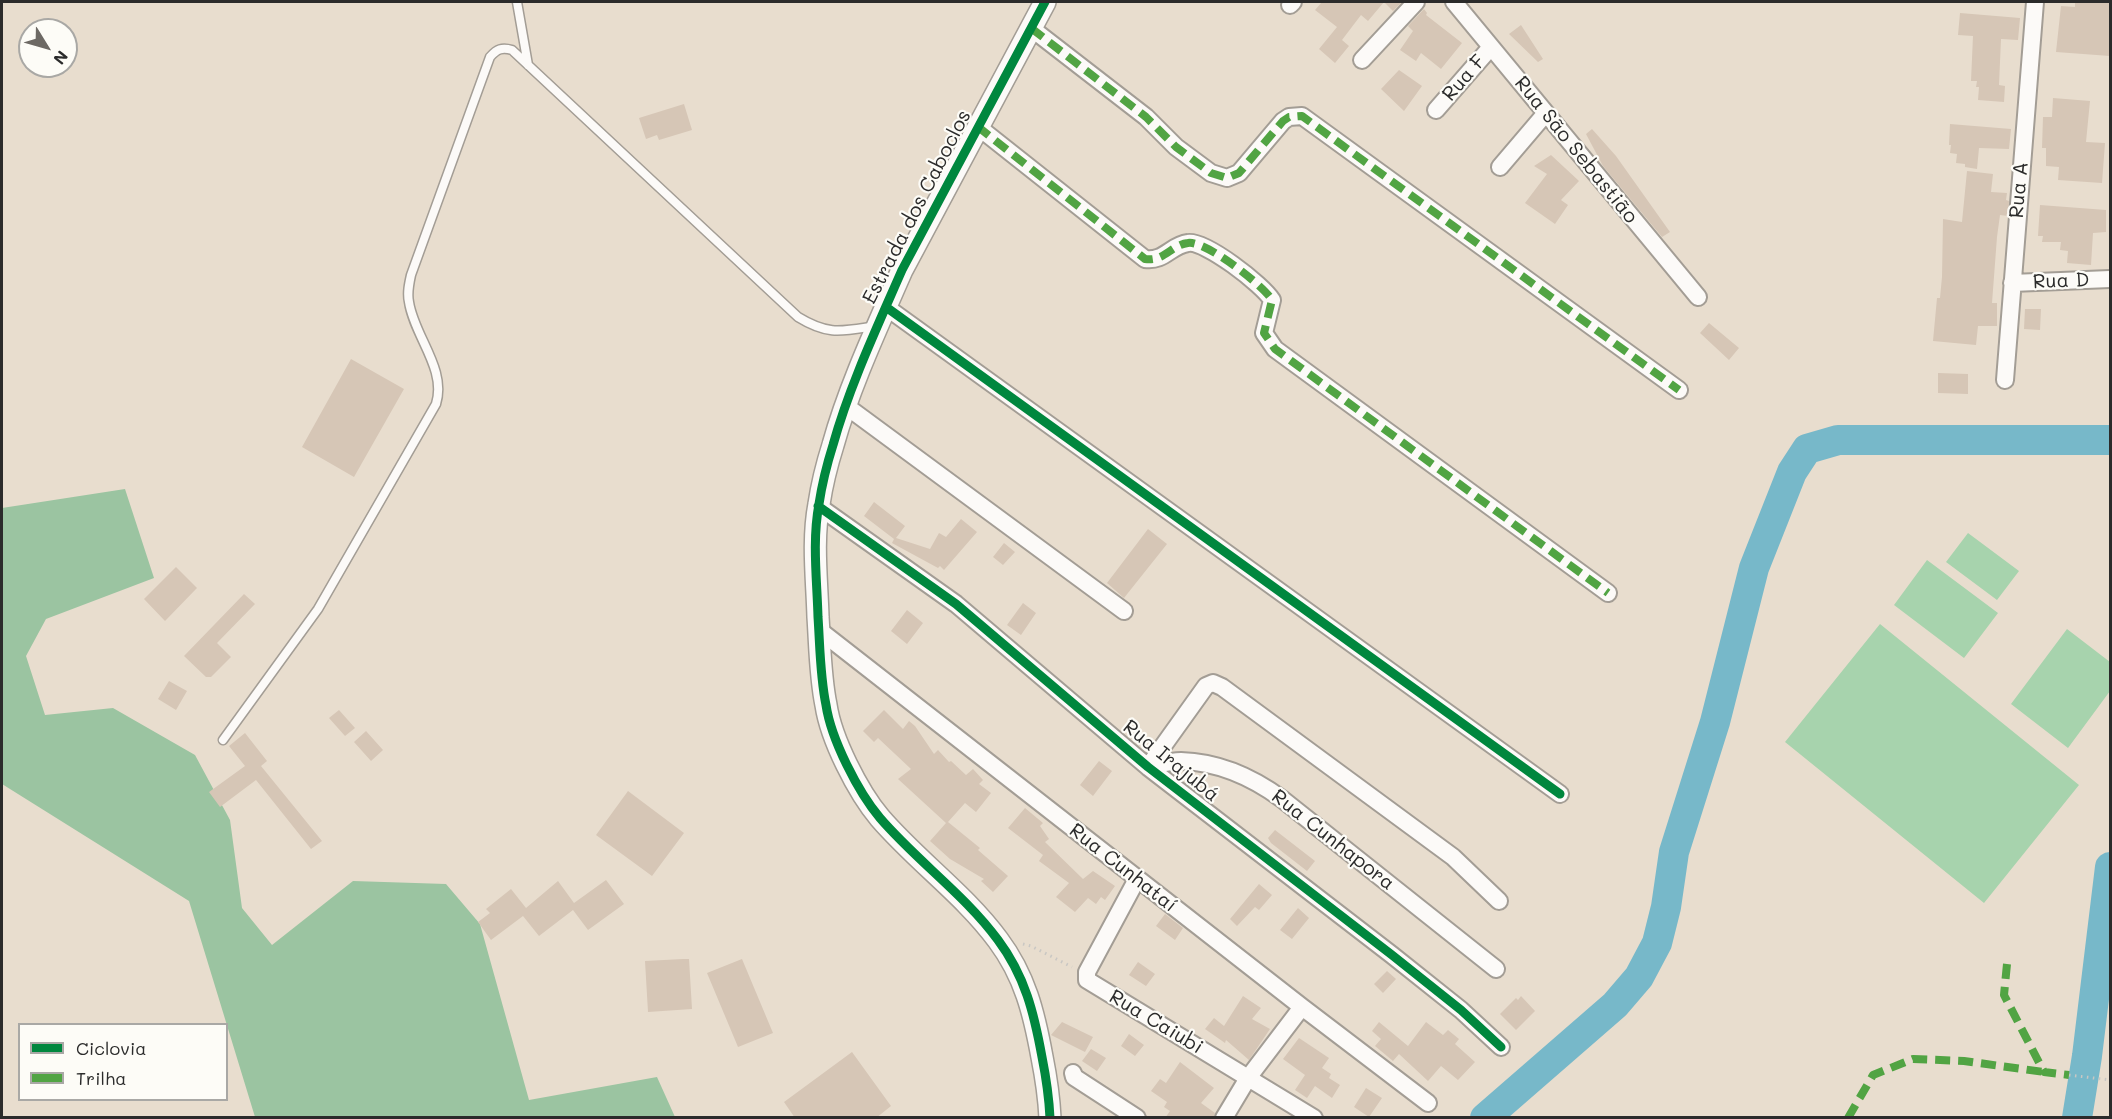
<!DOCTYPE html>
<meta charset="utf-8">
<style>
body{margin:0}
#map{position:relative;width:2112px;height:1119px;overflow:hidden;background:#e8ddce;font-family:Mali,sans-serif}
canvas{display:block}
.frame{position:absolute;inset:0;border:3px solid #2b2b2b;pointer-events:none}
.legend{position:absolute;left:18px;top:1023px;width:210px;height:78px;box-sizing:border-box;background:#fdfcf7;border:2px solid #a9a8a5;margin:0;padding:8px 10px;list-style:none;font-size:18px;color:#2b2b2b}
.legend li{display:flex;align-items:center;gap:12px;height:30px}
.legend b{width:30px;border:2px solid #a9a8a5}
.north{position:absolute;left:18px;top:18px;width:60px;height:60px;box-sizing:border-box;background:#fdfcf7;border:2px solid #a9a8a5;border-radius:50%;rotate:127deg;font-size:16px;font-weight:700;line-height:24px;text-align:center;color:#2b2b2b}
.north::after{content:'';display:block;margin:auto;width:21px;height:27px;background:#6d6964;clip-path:polygon(50% 0,100% 100%,50% 72%,0 100%)}
</style>
<div id="map">
<canvas width="2112" height="1119"></canvas>
<div class="frame"></div>
<ul class="legend">
<li><b style="height:8px;background:#00873e"></b>Ciclovia</li>
<li><b style="height:8px;background:#51a443"></b>Trilha</li>
</ul>
<div class="north">N</div>
</div>
<script>
const ctx = document.querySelector('canvas').getContext('2d');
ctx.lineJoin = 'round';
function paint(path, color) { ctx.fillStyle = color; ctx.fill(path, 'evenodd'); }
function trace(path, color, width, dash) { ctx.strokeStyle = color; ctx.lineWidth = width; ctx.lineCap = dash ? 'butt' : 'round'; ctx.setLineDash(dash || []); ctx.stroke(path); }
function label(font, color, halo, rows, align = 'center') {
  ctx.font = font + ' Mali,sans-serif'; ctx.lineWidth = 4.5; ctx.setLineDash([]); ctx.textBaseline = 'middle'; ctx.strokeStyle = halo; ctx.fillStyle = color; for (const [text, x, y, turn = 0] of rows) {
    ctx.save(); ctx.translate(x, y); ctx.rotate((+turn || 0) * Math.PI / 180); ctx.textAlign = isNaN(turn) ? turn : align; if (halo) ctx.strokeText(text, 0, 0); ctx.fillText(text, 0, 0); ctx.restore();
  }
}
paint(new Path2D(`
 M1968,533L2019,571L1997,600L1946,562Z
 M1927,560L1998,613L1964,658L1894,605Z
 M1880,624L2079,785L1984,903L1785,742Z
 M2067,629L2110,662V691L2068,748L2011,704Z`), '#a7d3ad');
paint(new Path2D(`
 M125,489L154,578L46,619L26,656L45,715L113,708L195,755L230,820L242,908L272,945L353,881L446,884L480,924L529,1100L657,1077L675,1117H255L189,901L2,784V508Z`), '#9bc4a1');
trace(new Path2D(`
 M1485,1118L1615,1005L1639,977L1657,943L1666,907L1674,852L1715,722L1754,568L1792,472L1807,449L1838,440H2110
 M2077,1118L2087,1056L2110,867`), '#77b8c9', 30);
paint(new Path2D(`
 M1322,2H1402L1393,11L1384,2L1368,21L1361,15L1342,40L1349,46L1335,63L1319,49L1337,27L1315,10Z
 M2075,2H2110V56L2056,52L2061,6L2075,7Z
 M1424,9L1427,13L1426,15L1462,43L1441,69L1421,53L1416,61L1400,50L1413,31L1408,26Z
 M1960,13L2020,18L2018,40L2001,39L1999,85L2005,86L2004,102L1978,100L1979,87H1976L1977,81H1971L1973,36L1958,35Z
 M1521,25L1543,59L1538,62L1509,34Z
 M1399,70L1422,86L1404,111L1381,89Z
 M2053,98L2090,101L2086,142L2105,143L2102,183L2058,180L2059,167L2046,166V148H2042L2043,117H2052Z
 M684,104L692,130L659,140L657,135L646,139L639,118Z
 M1950,124L2011,129L2009,149L1979,148L1977,169L1965,167V164L1956,163L1957,154L1950,153L1951,145H1949Z
 M1592,129L1616,156L1670,232L1662,237L1603,166L1586,134Z
 M1551,155L1579,181L1561,200L1568,205L1555,224L1525,203L1547,174L1534,166Z
 M1967,171L1993,174L1991,192L2007,193L2006,200L2009,201L2008,216L2000,215L1997,237L1992,303H1997V326H1978L1976,345L1933,341L1937,298H1940L1942,277L1943,219L1962,222Z
 M2040,205L2106,210V232L2093,233L2091,265L2067,263L2068,251L2060,250L2061,242H2042L2043,236H2038Z
 M2025,309H2041L2040,330L2024,329Z
 M1709,323L1739,348L1729,360L1700,333Z
 M351,359L404,389L354,477L302,447Z
 M1938,373L1968,374V394L1938,393Z
 M874,502L905,526L896,538L930,549L939,533L946,537L961,519L977,532L944,570L940,566L938,568L892,543L894,539L864,516Z
 M1148,529L1167,544L1124,598L1107,583Z
 M1004,543L1015,552L1003,565L993,557Z
 M176,567L197,588L165,621L144,599Z
 M244,594L255,604L217,643L231,657L211,677H206L184,656Z
 M1023,603L1036,613L1021,635L1007,625Z
 M907,610L923,623L907,644L891,631Z
 M169,681L187,691L176,710L158,699Z
 M339,710L355,728L345,736L329,718Z
 M884,710L903,729L909,721L915,726L934,754L938,750L949,762L951,761L966,775L973,769L983,780L979,784L991,793L976,812L965,803L948,822L980,848L978,850L1008,876L993,892L981,881L984,879L950,859L930,841L946,823L898,779L911,769L878,738L874,742L863,731Z
 M366,731L383,750L371,761L354,742Z
 M245,733L267,761L261,766L322,841L311,849L256,780L220,807L209,792L245,766L229,746Z
 M1099,761L1112,771L1093,796L1080,785Z
 M628,791L684,833L652,876L596,835Z
 M1025,808L1043,823L1040,826L1049,839L1045,842L1083,879L1093,871L1115,886L1105,900L1101,897L1096,904L1088,898L1075,912L1056,897L1069,883L1039,861L1043,855L1008,828Z
 M1275,830L1315,861L1307,871L1271,843L1268,838Z
 M606,880L624,904L588,930L573,910L539,936L523,916L491,940L478,922L490,913L486,909L511,889L526,908L558,881L574,903Z
 M1259,884L1272,895L1259,910L1255,907L1237,926L1230,919Z
 M1298,908L1309,918L1292,939L1280,930Z
 M1165,914L1183,928L1175,940L1156,926Z
 M683,959H689L692,1009L648,1012L645,961Z
 M742,959L773,1033L738,1047L707,973Z
 M1138,962L1155,974L1146,986L1129,975Z
 M1387,971L1396,979L1383,993L1374,984Z
 M1243,996L1261,1008L1252,1019L1270,1029L1249,1060L1226,1040L1225,1043L1205,1029L1214,1018L1224,1026Z
 M1521,996L1535,1011L1516,1030L1500,1014L1516,998L1518,1000Z
 M1062,1022L1093,1037L1085,1052L1051,1035Z
 M1379,1022L1408,1046L1426,1022L1443,1035L1448,1030L1459,1039L1455,1044L1475,1062L1458,1080L1441,1066L1428,1081L1399,1054L1393,1061L1375,1046L1381,1039L1372,1031Z
 M1129,1034L1144,1045L1135,1056L1121,1046Z
 M1299,1038L1329,1058L1322,1068L1331,1074L1329,1078L1340,1085L1332,1098L1315,1086L1307,1098L1295,1090L1305,1075L1283,1059Z
 M1091,1049L1106,1058L1097,1071L1082,1061Z
 M852,1052L891,1106L876,1118H795L784,1102Z
 M1180,1062L1214,1088L1201,1103L1215,1113L1214,1118H1165L1170,1111L1164,1107L1167,1102L1151,1091L1160,1079L1166,1083Z
 M1366,1088L1382,1098L1369,1117L1354,1107Z`), '#d6c6b6');
const service = new Path2D(`
 M517,2L528,65
 M223,740L318,609L436,404C447,369 414,336 409,302C407,293 409,284 411,275L490,57C497,49 502,47 512,50L798,317C829,336 842,331 876,326`);
const minor = new Path2D(`
 M1454,2L1698,297
 M1290,5L1293,2
 M1031,28L1146,117L1176,147L1211,173L1227,178L1239,173L1283,121L1289,117L1302,116L1679,390
 M1362,60L1416,2
 M1436,110L1491,47
 M977,126L1145,259C1164,262 1171,245 1188,243C1205,240 1263,285 1272,300L1264,333L1275,349L1608,593
 M1500,167L1546,113
 M2012,283L2110,279
 M886,307L1560,794
 M2005,380L2035,2
 M846,406L1124,611
 M818,506L956,604L1148,767L1392,955L1461,1010L1501,1047
 M819,630L1302,1007L1428,1103
 M1148,767L1206,686L1213,683L1222,687L1453,857L1499,901
 M1148,767C1158,765 1170,761 1181,761C1219,762 1252,777 1282,799L1496,969
 M1137,879L1087,972V980L1314,1118
 M1073,1073L1074,1077L1137,1118
 M1224,1118L1248,1078L1302,1007`);
const tertiary = new Path2D(`
 M1045,2L902,270C878,325 849,387 833,445C827,464 822,484 819,504C812,541 817,580 818,617C820,646 820,676 826,705C831,739 858,792 880,818C917,861 965,895 998,940C1025,976 1034,1013 1042,1057C1046,1077 1049,1097 1050,1118`);
trace(service, '#a39d95', 11);
trace(minor, '#a39d95', 20);
trace(tertiary, '#a39d95', 24);
trace(new Path2D(`
 M1023,944L1031,946L1072,967
 M2069,1075L2110,1080`), '#c9c7c3', 3, [1.5, 4.5]);
trace(service, '#fcfaf8', 8);
trace(minor, '#fcfaf8', 16);
trace(tertiary, '#fcfaf8', 21);
trace(new Path2D(`
 M1031,28L1146,117L1176,147L1211,173L1227,178L1239,173L1283,121L1289,117L1302,116L1679,390
 M977,126L1145,259C1164,262 1171,245 1188,243C1205,240 1263,285 1272,300L1264,333L1275,349L1608,593
 M2007,964L2004,995L2044,1072L2069,1075
 M1848,1118L1873,1075L1913,1059L1964,1061L2044,1072`), '#51a443', 8, [15, 8]);
trace(new Path2D(`
 M1045,2L902,270C878,325 849,387 833,445C827,464 822,484 819,504C812,541 817,580 818,617C820,646 820,676 826,705C831,739 858,792 880,818C917,861 965,895 998,940C1025,976 1034,1013 1042,1057C1046,1077 1049,1097 1050,1118
 M886,307L1560,794
 M818,506L956,604L1148,767L1392,955L1461,1010L1501,1047`), '#00873e', 9);
label('20px', '#2b2b2b', '#fdfcf7', [
 ["Rua F",1464,78,-49],
 ["Rua São Sebastião",1576,150,51],
 ["Rua A",2019,190,-85],
 ["Estrada dos Caboclos",917,207,-63],
 ["Rua D",2061,281,-2],
 ["Rua Irajubá",1171,761,39],
 ["Rua Cunhapora",1333,840,38],
 ["Rua Cunhataí",1123,868,38],
 ["Rua Caiubi",1156,1022,31]
]);
</script>
